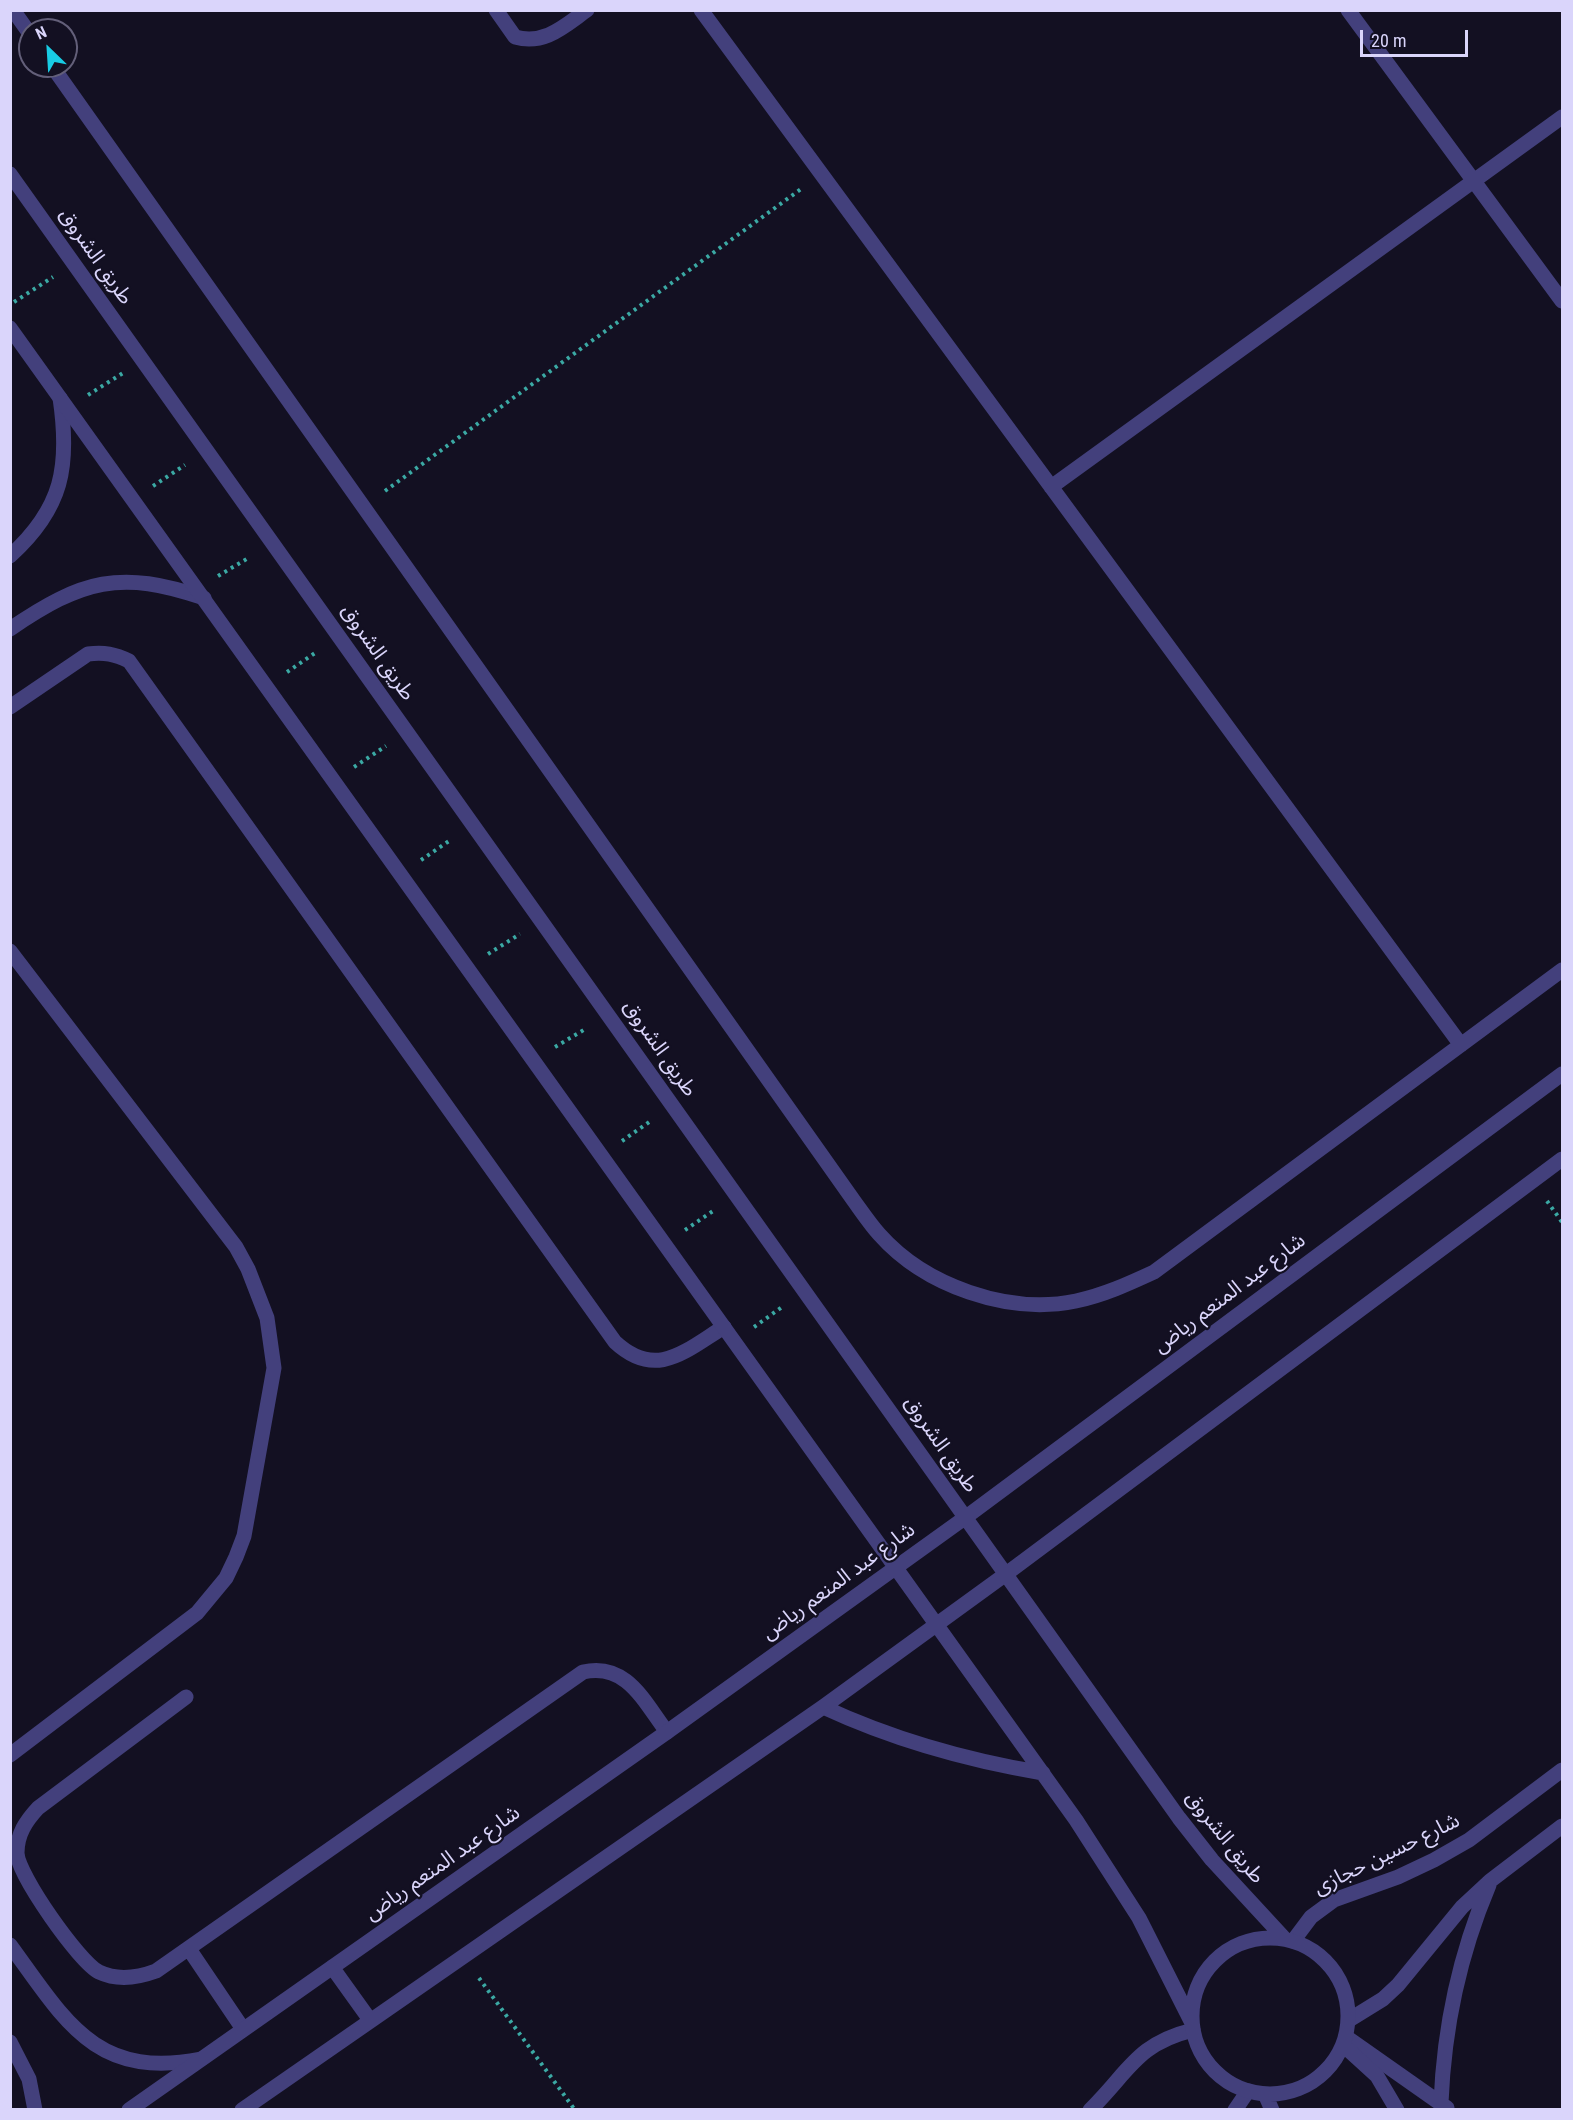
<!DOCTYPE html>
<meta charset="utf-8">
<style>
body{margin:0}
#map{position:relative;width:1573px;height:2120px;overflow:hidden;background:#131022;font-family:"Roboto Condensed",sans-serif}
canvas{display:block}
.frame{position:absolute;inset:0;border:12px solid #dad5fb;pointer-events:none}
.north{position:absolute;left:18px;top:18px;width:60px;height:60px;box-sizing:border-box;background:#131022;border:2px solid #635f79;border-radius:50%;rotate:335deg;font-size:16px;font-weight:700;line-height:24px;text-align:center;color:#dad5fb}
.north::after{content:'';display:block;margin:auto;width:21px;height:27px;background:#18cce4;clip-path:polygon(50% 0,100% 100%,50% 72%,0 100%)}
.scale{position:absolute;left:1360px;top:30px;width:108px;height:27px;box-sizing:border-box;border:3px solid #dad5fb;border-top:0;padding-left:8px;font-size:18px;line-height:21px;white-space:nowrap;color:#dad5fb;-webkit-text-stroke:4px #131022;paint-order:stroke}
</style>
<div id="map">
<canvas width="1573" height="2120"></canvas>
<div class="frame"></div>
<div class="north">N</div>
<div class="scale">20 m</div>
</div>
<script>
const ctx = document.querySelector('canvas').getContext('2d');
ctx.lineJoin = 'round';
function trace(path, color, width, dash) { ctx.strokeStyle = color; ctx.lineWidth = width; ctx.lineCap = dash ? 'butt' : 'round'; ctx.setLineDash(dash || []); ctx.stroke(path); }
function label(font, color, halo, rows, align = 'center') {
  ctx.font = font + ' "Roboto Condensed","Noto Sans Arabic",sans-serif'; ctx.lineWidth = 4.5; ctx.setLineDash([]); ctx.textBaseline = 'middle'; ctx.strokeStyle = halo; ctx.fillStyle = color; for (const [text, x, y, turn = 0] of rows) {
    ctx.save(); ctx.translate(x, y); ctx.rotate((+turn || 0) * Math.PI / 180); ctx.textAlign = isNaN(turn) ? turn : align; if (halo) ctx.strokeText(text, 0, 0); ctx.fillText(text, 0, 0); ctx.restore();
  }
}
trace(new Path2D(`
 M14,302L53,277
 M88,395L123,373
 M153,486L185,465
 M385,491L801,189
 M218,576L250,557
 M287,672L318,651
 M354,767L386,746
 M421,860L452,839
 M488,954L520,934
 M555,1047L587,1028
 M622,1141L652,1120
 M1547,1201L1562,1222
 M685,1230L716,1209
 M754,1327L782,1307
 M479,1978L575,2110`), '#3ba9a4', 4, [3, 4.5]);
trace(new Path2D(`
 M10,707L88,654C104,652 115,654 129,661L615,1342C656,1380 685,1351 724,1327
 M186,1697L38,1808C26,1821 17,1834 17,1853C18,1875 79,1962 99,1972C118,1981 137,1978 156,1971L583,1672C627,1662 644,1702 667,1732
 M189,1949L243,2029`), '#43407c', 15);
trace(new Path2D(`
 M13,10L30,34
 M496,10L515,37C545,45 563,27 587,10
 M701,10L1461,1045
 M1348,10L1562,301
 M52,66L854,1201C862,1212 870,1224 879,1234C925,1286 1008,1315 1076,1301C1104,1295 1128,1284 1154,1272L1562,970
 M1051,487L1562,117
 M10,556C63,508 70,466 60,398
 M10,629C82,580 120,569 204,598
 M10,951L236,1247L248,1269L267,1318L274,1368L244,1536L236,1557L226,1578L197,1613L10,1755
 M1293,1941L1311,1917L1334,1900L1398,1877L1434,1860L1469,1840L1562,1770
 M10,1945C65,2020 95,2080 201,2059
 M1349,2020L1383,1999L1398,1985L1462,1907L1490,1881L1562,1826
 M1346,2037L1447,2108
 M10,2042L29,2079L35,2110
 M1441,2103C1444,2026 1459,1956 1489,1885
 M1090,2110C1129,2072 1136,2044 1193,2030
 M1235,2110L1248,2091`), '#43407c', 15);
trace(new Path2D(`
 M10,174L1179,1818L1212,1860L1284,1938
 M10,328L1076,1820L1139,1918L1192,2023
 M823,1707C894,1740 965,1760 1043,1773
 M1192 2016a78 78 0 1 1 156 0a78 78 0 1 1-156 0Z
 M332,1967L370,2020
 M1343,2045L1377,2076L1397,2110
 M1265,2094L1272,2110
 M129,2110L667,1732L966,1517L1562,1074
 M242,2110L823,1707L1006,1574L1562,1159`), '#43407c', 15);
label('21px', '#dad5fb', '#131022', [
 ["طريق الشروق",95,257,55],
 ["طريق الشروق",377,653,55],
 ["طريق الشروق",659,1049,55],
 ["شارع عبد المنعم رياض",1230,1294,-37],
 ["طريق الشروق",940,1445,55],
 ["شارع عبد المنعم رياض",839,1582,-36],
 ["طريق الشروق",1224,1838,51],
 ["شارع حسين حجازى",1387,1855,-26],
 ["شارع عبد المنعم رياض",443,1864,-35]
]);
</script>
